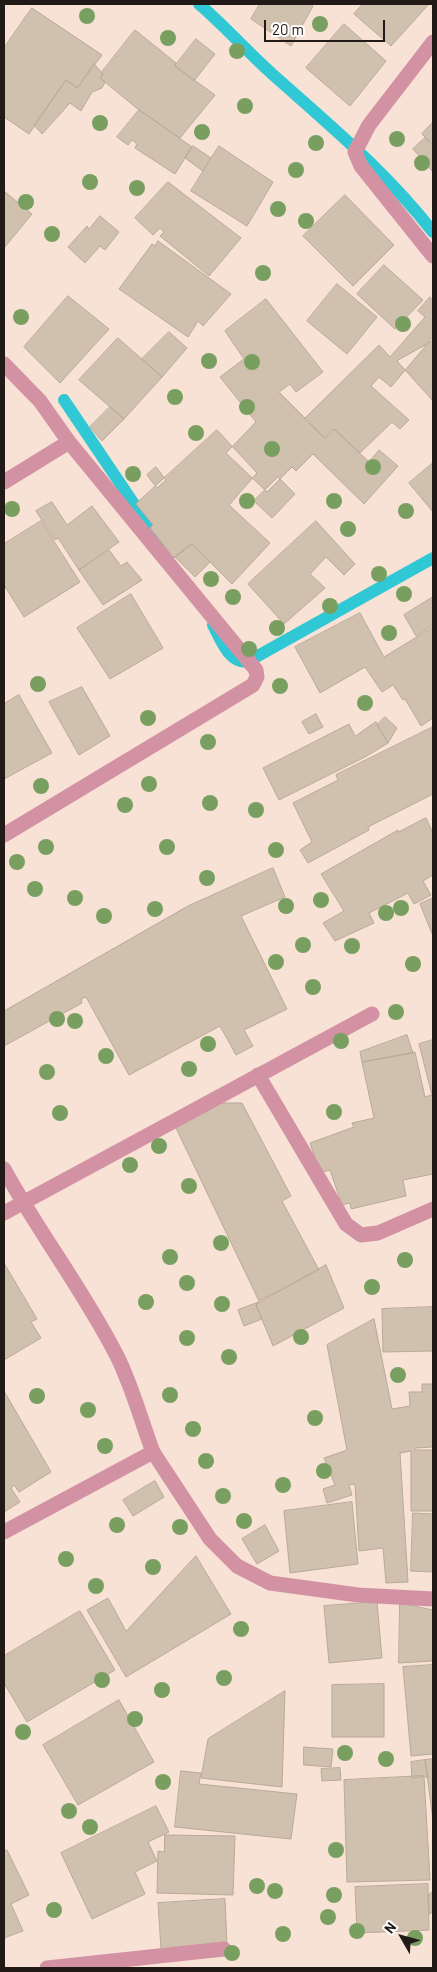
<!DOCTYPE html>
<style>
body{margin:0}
#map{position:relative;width:437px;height:1972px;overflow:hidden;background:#f8e1d5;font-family:Barlow,sans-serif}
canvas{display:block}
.frame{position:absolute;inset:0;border:5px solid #221a16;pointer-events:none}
.north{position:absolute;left:377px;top:1912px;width:50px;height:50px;-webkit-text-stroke:4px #fff;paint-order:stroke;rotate:308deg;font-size:14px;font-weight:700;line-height:20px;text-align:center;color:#221a16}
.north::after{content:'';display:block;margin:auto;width:18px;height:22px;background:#221a16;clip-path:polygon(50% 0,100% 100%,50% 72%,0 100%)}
.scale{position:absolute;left:264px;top:20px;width:121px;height:22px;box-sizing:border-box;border:2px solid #221a16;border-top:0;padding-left:6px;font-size:15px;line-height:18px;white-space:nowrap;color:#221a16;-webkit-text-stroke:4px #fff;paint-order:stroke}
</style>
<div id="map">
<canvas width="437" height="1972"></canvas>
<div class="frame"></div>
<div class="north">N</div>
<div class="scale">20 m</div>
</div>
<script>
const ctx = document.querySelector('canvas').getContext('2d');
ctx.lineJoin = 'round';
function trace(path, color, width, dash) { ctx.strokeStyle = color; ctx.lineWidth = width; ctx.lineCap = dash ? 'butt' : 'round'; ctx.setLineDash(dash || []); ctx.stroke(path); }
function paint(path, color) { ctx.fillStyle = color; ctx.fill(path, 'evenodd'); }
trace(new Path2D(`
 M199,4C227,28 251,56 279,80C333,128 388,174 433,232
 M64,400L159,541
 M213,625C221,640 228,662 247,662L433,558`), '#31c8d6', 12);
const building = new Path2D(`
 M260,4H310L313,6L291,46L251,19Z
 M363,4H429L391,46L354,14Z
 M32,8L102,55L77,88L66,80L29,134L4,117V48Z
 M344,24L386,61L350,106L306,68Z
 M135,30L176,63L175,66L215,95L180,138L139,110L100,78L103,74L102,72Z
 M196,39L215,54L194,81L175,66Z
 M94,64L103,74L100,78L105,82L102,88L92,92L81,111L70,103L42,134L34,125L66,80L77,88Z
 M139,110L192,147L175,174L135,148L137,144L132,140L128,145L117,137Z
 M433,122V145L422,134Z
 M425,138L433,147V172L413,149Z
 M193,146L211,158L203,171L185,158Z
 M219,146L273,182L247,226L191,191Z
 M168,182L241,238L209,276L160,236L164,232L160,228L153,235L135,218Z
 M4,191L32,214L4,248Z
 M345,195L394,245L353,286L303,236Z
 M100,216L119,232L105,250L100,246L85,263L68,247L87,226L89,229Z
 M158,241L231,294L203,326L198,321L188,337L119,289L152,244L155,246Z
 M384,265L423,300L395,329L357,294Z
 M337,284L377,317L347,354L307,321Z
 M68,296L109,329L60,383L24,347Z
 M430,297L433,301V337L391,387L379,377L371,386L409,420L400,429L392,422L360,453L334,429L325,438L304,419L379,345L390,357L425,317L418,311Z
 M266,299L323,372L296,392L290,384L279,392L325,438L334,429L369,462L379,450L398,466L364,504L313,454L296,471L292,467L267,492L226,453L256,422L220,377L244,359L225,331Z
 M169,332L187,348L162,377L142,359Z
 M118,338L162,377L124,419L79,380Z
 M433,341V401L397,361Z
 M110,407L124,419L102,441L90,427Z
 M217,430L257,473L229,505L270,543L232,584L192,544L174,558L150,528L153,525L136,504Z
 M433,463V512L409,483Z
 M156,467L166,480L157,488L147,475Z
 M278,477L295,494L272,518L254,501Z
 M52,502L67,525L92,506L119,542L79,570L58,538L55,540L36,511Z
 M41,521L80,582L24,617L4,585V544Z
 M316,521L355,564L344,575L326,557L310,574L325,588L284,624L248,584Z
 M192,544L210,562L195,577L175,557Z
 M109,550L121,566L127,562L142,580L103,605L79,570Z
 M131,594L163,648L110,679L77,628Z
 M433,597V625L416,636L404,615Z
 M360,613L384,657L433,627V718L421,726L405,699L403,700L393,685L382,692L365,667L320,693L295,647Z
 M82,687L110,736L79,755L49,702Z
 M19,695L52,753L4,779V704Z
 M316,714L323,727L309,734L302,722Z
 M385,717L397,728L388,743L377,725Z
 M376,722L388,743L365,757L279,800L263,768L349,724L355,736Z
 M433,727V794L368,827L369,830L308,863L300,850L312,842L293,803L338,780L336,775Z
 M426,818L433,833V875L423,881L431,895L414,904L408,893L369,913L374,923L335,941L323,923L344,911L321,874L398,830V832Z
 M273,868L285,897L241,916L287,1009L244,1030L253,1046L236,1055L220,1026L129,1075L86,997L81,999L82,1003L4,1046V1011L188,906Z
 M433,898V936L420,904Z
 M407,1035L413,1053L362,1062L360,1052Z
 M433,1040V1174L403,1180L406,1196L351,1209L350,1203L342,1205L330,1170L320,1173L310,1143L354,1127L352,1123L374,1118L362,1062L415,1052L425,1097L432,1095L419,1044Z
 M213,1103H242L291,1196L282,1201L319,1270L259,1301L175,1126Z
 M4,1263L37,1319L31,1322L41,1338L4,1360Z
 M326,1265L344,1308L273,1346L256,1305Z
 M259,1302L256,1305L262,1319L244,1326L238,1310Z
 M433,1307V1351L383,1352L382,1309Z
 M374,1319L392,1409L410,1406L409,1392H422V1384H433V1447L415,1448V1450H433V1511H411V1451L400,1453L408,1582L386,1583L383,1548L359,1551L355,1484L349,1485L352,1495L327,1503L323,1489L335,1485L324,1458L347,1450L327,1345Z
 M4,1391L51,1472L19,1492L14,1485L11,1488L20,1502L4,1512Z
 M155,1481L164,1497L133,1516L123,1500Z
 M352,1502L358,1564L290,1573L284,1511Z
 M413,1513L433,1514V1572L411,1571Z
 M265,1525L279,1551L257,1564L242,1539Z
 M196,1556L231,1614L126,1677L87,1610L108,1598L126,1631Z
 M377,1602L382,1658L329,1663L324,1606Z
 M400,1603L433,1610V1661L399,1663Z
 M80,1611L115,1670L27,1722L4,1683V1656Z
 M433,1665V1754L411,1756L403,1667Z
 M384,1684V1737H332V1685Z
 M285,1691L282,1787L201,1778L208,1739Z
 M119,1700L154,1762L78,1805L43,1745Z
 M304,1747L333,1749L331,1767L304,1765Z
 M433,1759V1820L425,1760Z
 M425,1760L428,1778L424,1776L412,1778L411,1762Z
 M340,1768L341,1780L322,1781L321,1769Z
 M181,1771L201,1773L199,1784L297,1794L291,1839L175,1827Z
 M424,1776L430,1880L347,1882L344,1780Z
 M156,1806L169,1832L148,1842L157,1861L135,1872L145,1894L92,1919L61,1853Z
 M165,1835L235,1836L233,1895L157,1893L158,1851L164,1852Z
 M7,1850L29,1895L11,1904L23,1931L4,1938V1852Z
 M428,1884L429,1930L357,1933L355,1887Z
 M433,1892V1912L429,1914L428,1895Z
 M225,1899L227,1945L161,1949L158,1903Z`);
paint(building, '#d0c0ae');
trace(building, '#b9a998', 1);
trace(new Path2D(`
 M433,42L369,125L355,152L361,166L433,256
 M4,364L40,401L69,442L256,670L257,677L253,685L4,835
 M4,482L69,442
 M258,1075L346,1224L361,1235L378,1233L433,1209
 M4,1169C39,1233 84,1291 117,1356C132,1386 141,1420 153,1452L4,1532
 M4,1213L372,1014
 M153,1452L210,1539L237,1566L270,1583L358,1595L433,1599
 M47,1968L224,1949`), '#d392a3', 15);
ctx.fillStyle = '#799f60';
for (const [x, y] of [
 [87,16],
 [320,24],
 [168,38],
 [237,51],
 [245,106],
 [100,123],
 [202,132],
 [397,139],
 [316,143],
 [422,163],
 [296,170],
 [90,182],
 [137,188],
 [26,202],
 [278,209],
 [306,221],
 [52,234],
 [263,273],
 [21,317],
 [403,324],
 [209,361],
 [252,362],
 [175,397],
 [247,407],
 [196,433],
 [272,449],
 [373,467],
 [133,474],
 [247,501],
 [334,501],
 [12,509],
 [406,511],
 [348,529],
 [379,574],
 [211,579],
 [404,594],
 [233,597],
 [330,606],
 [277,628],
 [389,633],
 [249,649],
 [38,684],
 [280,686],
 [365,703],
 [148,718],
 [208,742],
 [149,784],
 [41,786],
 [210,803],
 [125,805],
 [256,810],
 [46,847],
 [167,847],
 [276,850],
 [17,862],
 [207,878],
 [35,889],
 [75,898],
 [321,900],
 [286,906],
 [401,908],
 [155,909],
 [386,913],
 [104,916],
 [303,945],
 [352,946],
 [276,962],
 [413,964],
 [313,987],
 [396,1012],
 [57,1019],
 [75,1021],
 [341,1041],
 [208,1044],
 [106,1056],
 [189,1069],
 [47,1072],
 [334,1112],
 [60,1113],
 [159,1146],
 [130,1165],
 [189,1186],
 [221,1243],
 [170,1257],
 [405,1260],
 [187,1283],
 [372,1287],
 [146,1302],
 [222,1304],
 [301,1337],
 [187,1338],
 [229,1357],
 [398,1375],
 [170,1395],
 [37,1396],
 [88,1410],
 [315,1418],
 [193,1429],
 [105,1446],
 [206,1461],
 [324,1471],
 [283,1485],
 [223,1496],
 [244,1521],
 [117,1525],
 [180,1527],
 [66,1559],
 [153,1567],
 [96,1586],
 [241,1629],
 [224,1678],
 [102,1680],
 [162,1690],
 [135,1719],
 [23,1732],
 [345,1753],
 [386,1759],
 [163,1782],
 [69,1811],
 [90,1827],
 [336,1850],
 [257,1886],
 [275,1891],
 [334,1895],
 [54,1910],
 [328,1917],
 [357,1931],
 [283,1934],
 [415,1938],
 [232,1953]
]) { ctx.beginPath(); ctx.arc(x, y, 8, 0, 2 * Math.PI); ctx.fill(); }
</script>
